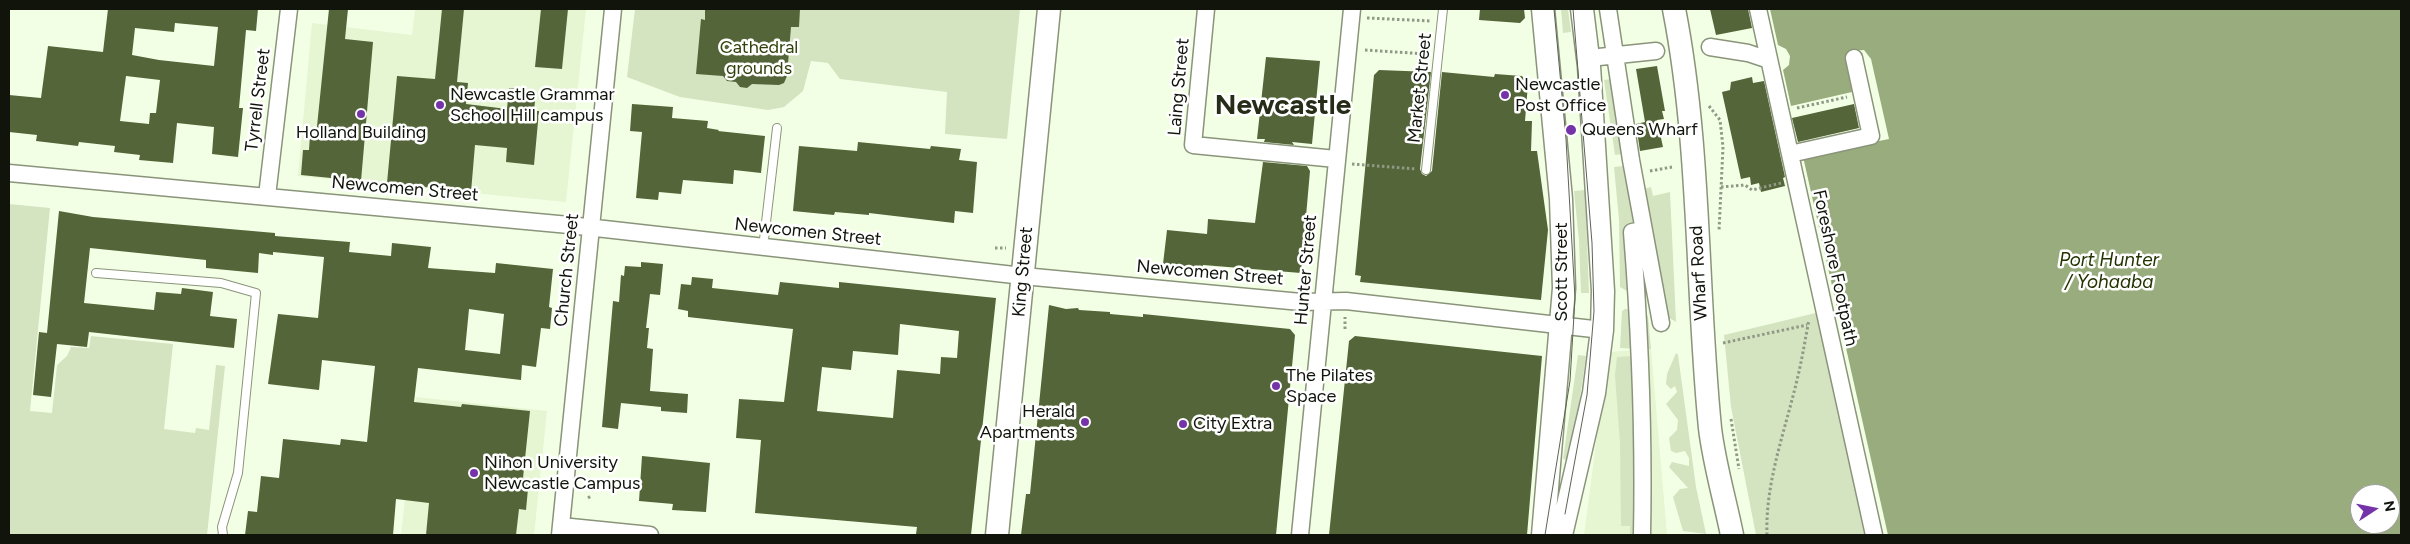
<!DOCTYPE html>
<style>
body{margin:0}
#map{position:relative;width:2410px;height:544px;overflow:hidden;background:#f3ffe4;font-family:Figtree,sans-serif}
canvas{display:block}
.frame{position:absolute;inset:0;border:10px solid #10140b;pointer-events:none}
.north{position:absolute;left:2350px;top:484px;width:50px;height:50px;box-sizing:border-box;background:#fff;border:1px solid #9fa19d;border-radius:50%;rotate:79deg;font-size:14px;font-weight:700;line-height:20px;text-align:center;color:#10140b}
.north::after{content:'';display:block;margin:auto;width:18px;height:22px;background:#7433a8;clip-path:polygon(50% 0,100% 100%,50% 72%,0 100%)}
</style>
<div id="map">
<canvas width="2410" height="544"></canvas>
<div class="frame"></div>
<div class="north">N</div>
</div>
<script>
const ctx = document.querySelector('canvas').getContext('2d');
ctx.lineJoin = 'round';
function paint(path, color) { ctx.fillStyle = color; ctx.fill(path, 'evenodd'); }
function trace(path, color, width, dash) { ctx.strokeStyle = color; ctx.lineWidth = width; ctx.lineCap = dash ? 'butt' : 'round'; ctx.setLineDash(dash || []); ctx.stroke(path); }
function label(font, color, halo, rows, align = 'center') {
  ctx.font = font + ' Figtree,sans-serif'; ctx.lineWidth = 5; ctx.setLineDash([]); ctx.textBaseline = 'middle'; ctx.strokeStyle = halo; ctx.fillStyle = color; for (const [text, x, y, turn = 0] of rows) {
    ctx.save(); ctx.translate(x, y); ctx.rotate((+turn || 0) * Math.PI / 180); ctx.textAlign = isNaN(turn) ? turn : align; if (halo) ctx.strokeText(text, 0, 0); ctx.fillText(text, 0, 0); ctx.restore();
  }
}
paint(new Path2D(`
 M415,9H586L566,202L298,176L312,23L412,35Z
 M1651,349L1667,535H1584L1608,352Z
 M416,397L547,411L534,535H401Z`), '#e6f5d2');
paint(new Path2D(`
 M635,9H1020L1007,139L945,134L947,92L840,79L828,63L811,61L803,91L784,107L768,110L680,97L627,77Z
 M1561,9H1568L1571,32L1563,33Z
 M1610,79L1622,154L1615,155L1604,80Z
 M1624,166L1634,228V295L1620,287L1619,220L1614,167Z
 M1651,187L1653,196L1670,192L1676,322L1666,316L1644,189Z
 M1585,190L1589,293H1581L1579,241L1574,191Z
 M9,204L50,208L30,411L52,413L57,365L67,356L71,347L89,348L91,336L173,344L164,429L195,433L196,428L209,430L216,365L225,366L207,535H9Z
 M1625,309H1633L1636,349L1620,348L1622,311Z
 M1642,311L1648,316L1651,349H1643Z
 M1820,312L1869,535H1756L1731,407L1724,335Z
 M1676,353L1678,355L1696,487L1706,534L1683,531L1673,497L1680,489L1688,488L1669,467L1672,462L1689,466V458L1685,451L1676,453L1671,451L1669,438L1677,430L1678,420L1666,404L1677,392L1675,386L1671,389L1666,384L1667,374Z
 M1578,355L1586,356L1571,461L1563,459Z
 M1636,356L1639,535H1630V526H1621L1620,443L1615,375L1617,357Z`), '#d4e3c0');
paint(new Path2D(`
 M1768,9H2401V535H1888L1804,161L1791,119ZM2360,494H2390V524H2360Z`), '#99ac7d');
paint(new Path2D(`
 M1765,9H1770L1778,45L1786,49L1790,56L1789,65L1783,70L1791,106L1852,92L1847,59L1853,51L1864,50L1871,59L1889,139L1800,157L1788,120Z`), '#f3ffe4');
paint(new Path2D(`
 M108,9H258L256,31L246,30L239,108H243L238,157L212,154L214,127L177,123L173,163L139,160L140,155L114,152L115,146L79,142L78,146L36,141L37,135L9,132V95L41,98L48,46L103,52ZM175,23L218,27L214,66L159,60L132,55L135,28L174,32ZM126,76L160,80L156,113H150L149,124L120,121Z
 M329,9H348L345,39L373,42L361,181L301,175L303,150H309L310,135L316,136Z
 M442,9H464L457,82L468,83L466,104L507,109L509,88L536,91L534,111H539L534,165L506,162L507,148L475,145L471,192L387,183L397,76L435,79Z
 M541,9H568L562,69L535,67Z
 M705,9H800L799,27H791L787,76L784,83L779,85L752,84L747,88L740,87L736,82L727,81L723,76L696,74L701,19L705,20Z
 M1480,9H1524L1525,18L1520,23L1479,20Z
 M1710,9H1748L1752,28L1716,35Z
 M1266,57L1320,61L1312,144L1292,142L1294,145L1264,142L1265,139H1257Z
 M1657,66L1665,111H1662L1664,119L1657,120L1663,147L1640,151L1636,124L1645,122L1636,69Z
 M1379,70L1431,72L1420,169L1422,174L1426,176L1432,171L1442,72L1494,77L1495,74L1522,76L1528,84L1525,121H1532L1531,151H1537L1548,230L1541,300L1360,282L1361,276L1355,275L1374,75Z
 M1752,77L1753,83L1764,81L1785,177L1783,178L1785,186L1761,192L1759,183L1751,185L1750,177L1741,179L1722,92L1730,90L1731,82Z
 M632,104L673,107L672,118L708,121L707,128L719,130L718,131L765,136L761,173L734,170L733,184L683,180L681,194L659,192L658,200L636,198L642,132L630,131Z
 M1854,104L1859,128L1798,142L1792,118Z
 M858,142L930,149L931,146L961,149L959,160L977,162L973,213L955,211L954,223L869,213V215L835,212L834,215L793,211L799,146L857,151Z
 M1263,162L1307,166L1310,171L1301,273L1203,265L1202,268L1163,264L1167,230L1207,234L1208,219L1255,223Z
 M59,211L93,217L275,233V236L350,242L349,252L391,256L392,243L431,247L428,268L495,273L496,263L553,269L549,307L552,308L550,329L541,328L536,367L522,365L521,380L418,368L414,402L461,407L462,404L530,411L523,478H529L526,510L519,509L516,535H426L429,503L396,499L393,535H245L248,511L257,512L261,476L279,478L283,439L340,445L341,439L367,442L375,366L322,360L319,390L268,384L278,314L318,318L324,257L273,252V255L259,253L258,273L206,268V260L90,248L84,303L154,310L156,292L181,294L182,288L213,292L210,316L237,319L234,348L89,332L87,347L57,344L51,397L33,395L39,332L47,333ZM469,309L504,314L500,354L465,350Z
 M641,262L663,264L660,295L650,294L646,328H649L647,348L653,349L650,391L688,394L687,413L661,411V407L621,403L618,429L602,427L613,301L619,302L621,275L624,276L625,266L641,267Z
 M692,277L713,279L712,288L778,295L780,282L839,288V282L996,298L971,535H925L916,534L917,527L755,513L761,440L736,438L739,399L784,402L793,329L688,317V311L678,309L681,284L691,285ZM900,324L959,331L957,358L941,357L940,374L897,370L893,418L817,411L822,367L851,370L853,351L898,355Z
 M1049,305L1066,309L1078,308L1079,310L1110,312V314L1143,317V314L1290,329L1295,335L1276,535H1021L1026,494H1030Z
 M1355,336L1542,356L1527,535H1329L1349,341Z
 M642,456L710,463L706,512L672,510L673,504L639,501Z`), '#546539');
const lane = new Path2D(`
 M1426,170L1443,9
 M763,248L777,128
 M96,273L221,283L256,293L238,473L222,527L223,535`);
const street = new Path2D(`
 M1206,9L1193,145L1336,159
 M1608,9L1631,160L1661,323
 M1758,9L1874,535
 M1710,47L1748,53L1769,60
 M1599,57L1656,51
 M1790,154L1871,136L1854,58
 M9,173L569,225L1023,276L1301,302L1346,301L1602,330
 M267,196L289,9
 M561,526L650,535
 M560,535L613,9
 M1300,535L1352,9
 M1642,535C1644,434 1640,333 1632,232L1644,230`);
const secondary = new Path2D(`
 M1674,9C1701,147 1696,288 1710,428C1714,463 1725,500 1732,535
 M997,535L1049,9
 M1543,535L1564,288L1561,199L1543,9
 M1561,535L1594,393L1602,330L1603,291L1589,66L1582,9`);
trace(lane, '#8a947b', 10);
trace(street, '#8a947b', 19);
trace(secondary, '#8a947b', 25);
trace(new Path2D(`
 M1367,18L1431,21
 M1365,50L1426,54
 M1709,106L1720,120L1723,147L1719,231
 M1797,108L1847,97
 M1352,164L1416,169
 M1650,171L1672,167
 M1721,187L1745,185L1752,190L1781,183
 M995,248H1006
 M567,249L568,240
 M1345,329V317
 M1723,343L1807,325
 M1731,419L1739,469
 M588,498L591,496
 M1767,535C1765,483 1785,431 1797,380C1802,360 1805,340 1809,320`), '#909985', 3, [2.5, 2.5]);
trace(lane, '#fff', 8);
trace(street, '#fff', 16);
trace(secondary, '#fff', 22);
trace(new Path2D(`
 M1565,514L1587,395L1594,311L1592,243L1573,9
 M1545,535L1570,381L1575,298L1566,139L1554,9`), '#5c6354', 1);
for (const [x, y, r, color] of [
 [1505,95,5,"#7433a8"],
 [440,105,5,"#7433a8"],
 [361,114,5,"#7433a8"],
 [1571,130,6,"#7433a8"],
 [1276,386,5,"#7433a8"],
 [1085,422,5,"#7433a8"],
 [1183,424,5,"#7433a8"],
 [474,473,5,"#7433a8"]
]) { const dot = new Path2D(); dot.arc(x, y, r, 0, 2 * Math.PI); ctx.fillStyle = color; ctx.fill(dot); trace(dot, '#fff', 2); }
label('18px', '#30410b', '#fff', [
 ["Cathedral",759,48],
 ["grounds",759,69]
]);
label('18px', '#10140b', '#fff', [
 ["Newcastle",1515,85],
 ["Post Office",1515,106],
 ["Newcastle Grammar",450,95],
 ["School Hill campus",450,116],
 ["Queens Wharf",1582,130],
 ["Holland Building",361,133,"center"],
 ["The Pilates",1286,376],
 ["Space",1286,397],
 ["Herald",1075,412,"right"],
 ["Apartments",1075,433,"right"],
 ["City Extra",1193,424],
 ["Nihon University",484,463],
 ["Newcastle Campus",484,484]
], 'left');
label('18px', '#10140b', '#fff', [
 ["Laing Street",1179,87,-85],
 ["Market Street",1420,88,-84],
 ["Tyrrell Street",258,100,-83],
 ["Newcomen Street",405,189,5],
 ["Newcomen Street",808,232,6],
 ["Foreshore Footpath",1835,268,78],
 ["Church Street",567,270,-84],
 ["Hunter Street",1306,270,-85],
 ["King Street",1023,272,-85],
 ["Scott Street",1562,272,-90],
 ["Newcomen Street",1210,273,5],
 ["Wharf Road",1699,273,-93]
]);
label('italic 19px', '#233400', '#fff', [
 ["Port Hunter",2109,260],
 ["/ Yohaaba",2109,282]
]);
label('bold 28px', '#252d18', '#fff', [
 ["Newcastle",1283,106]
]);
</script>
